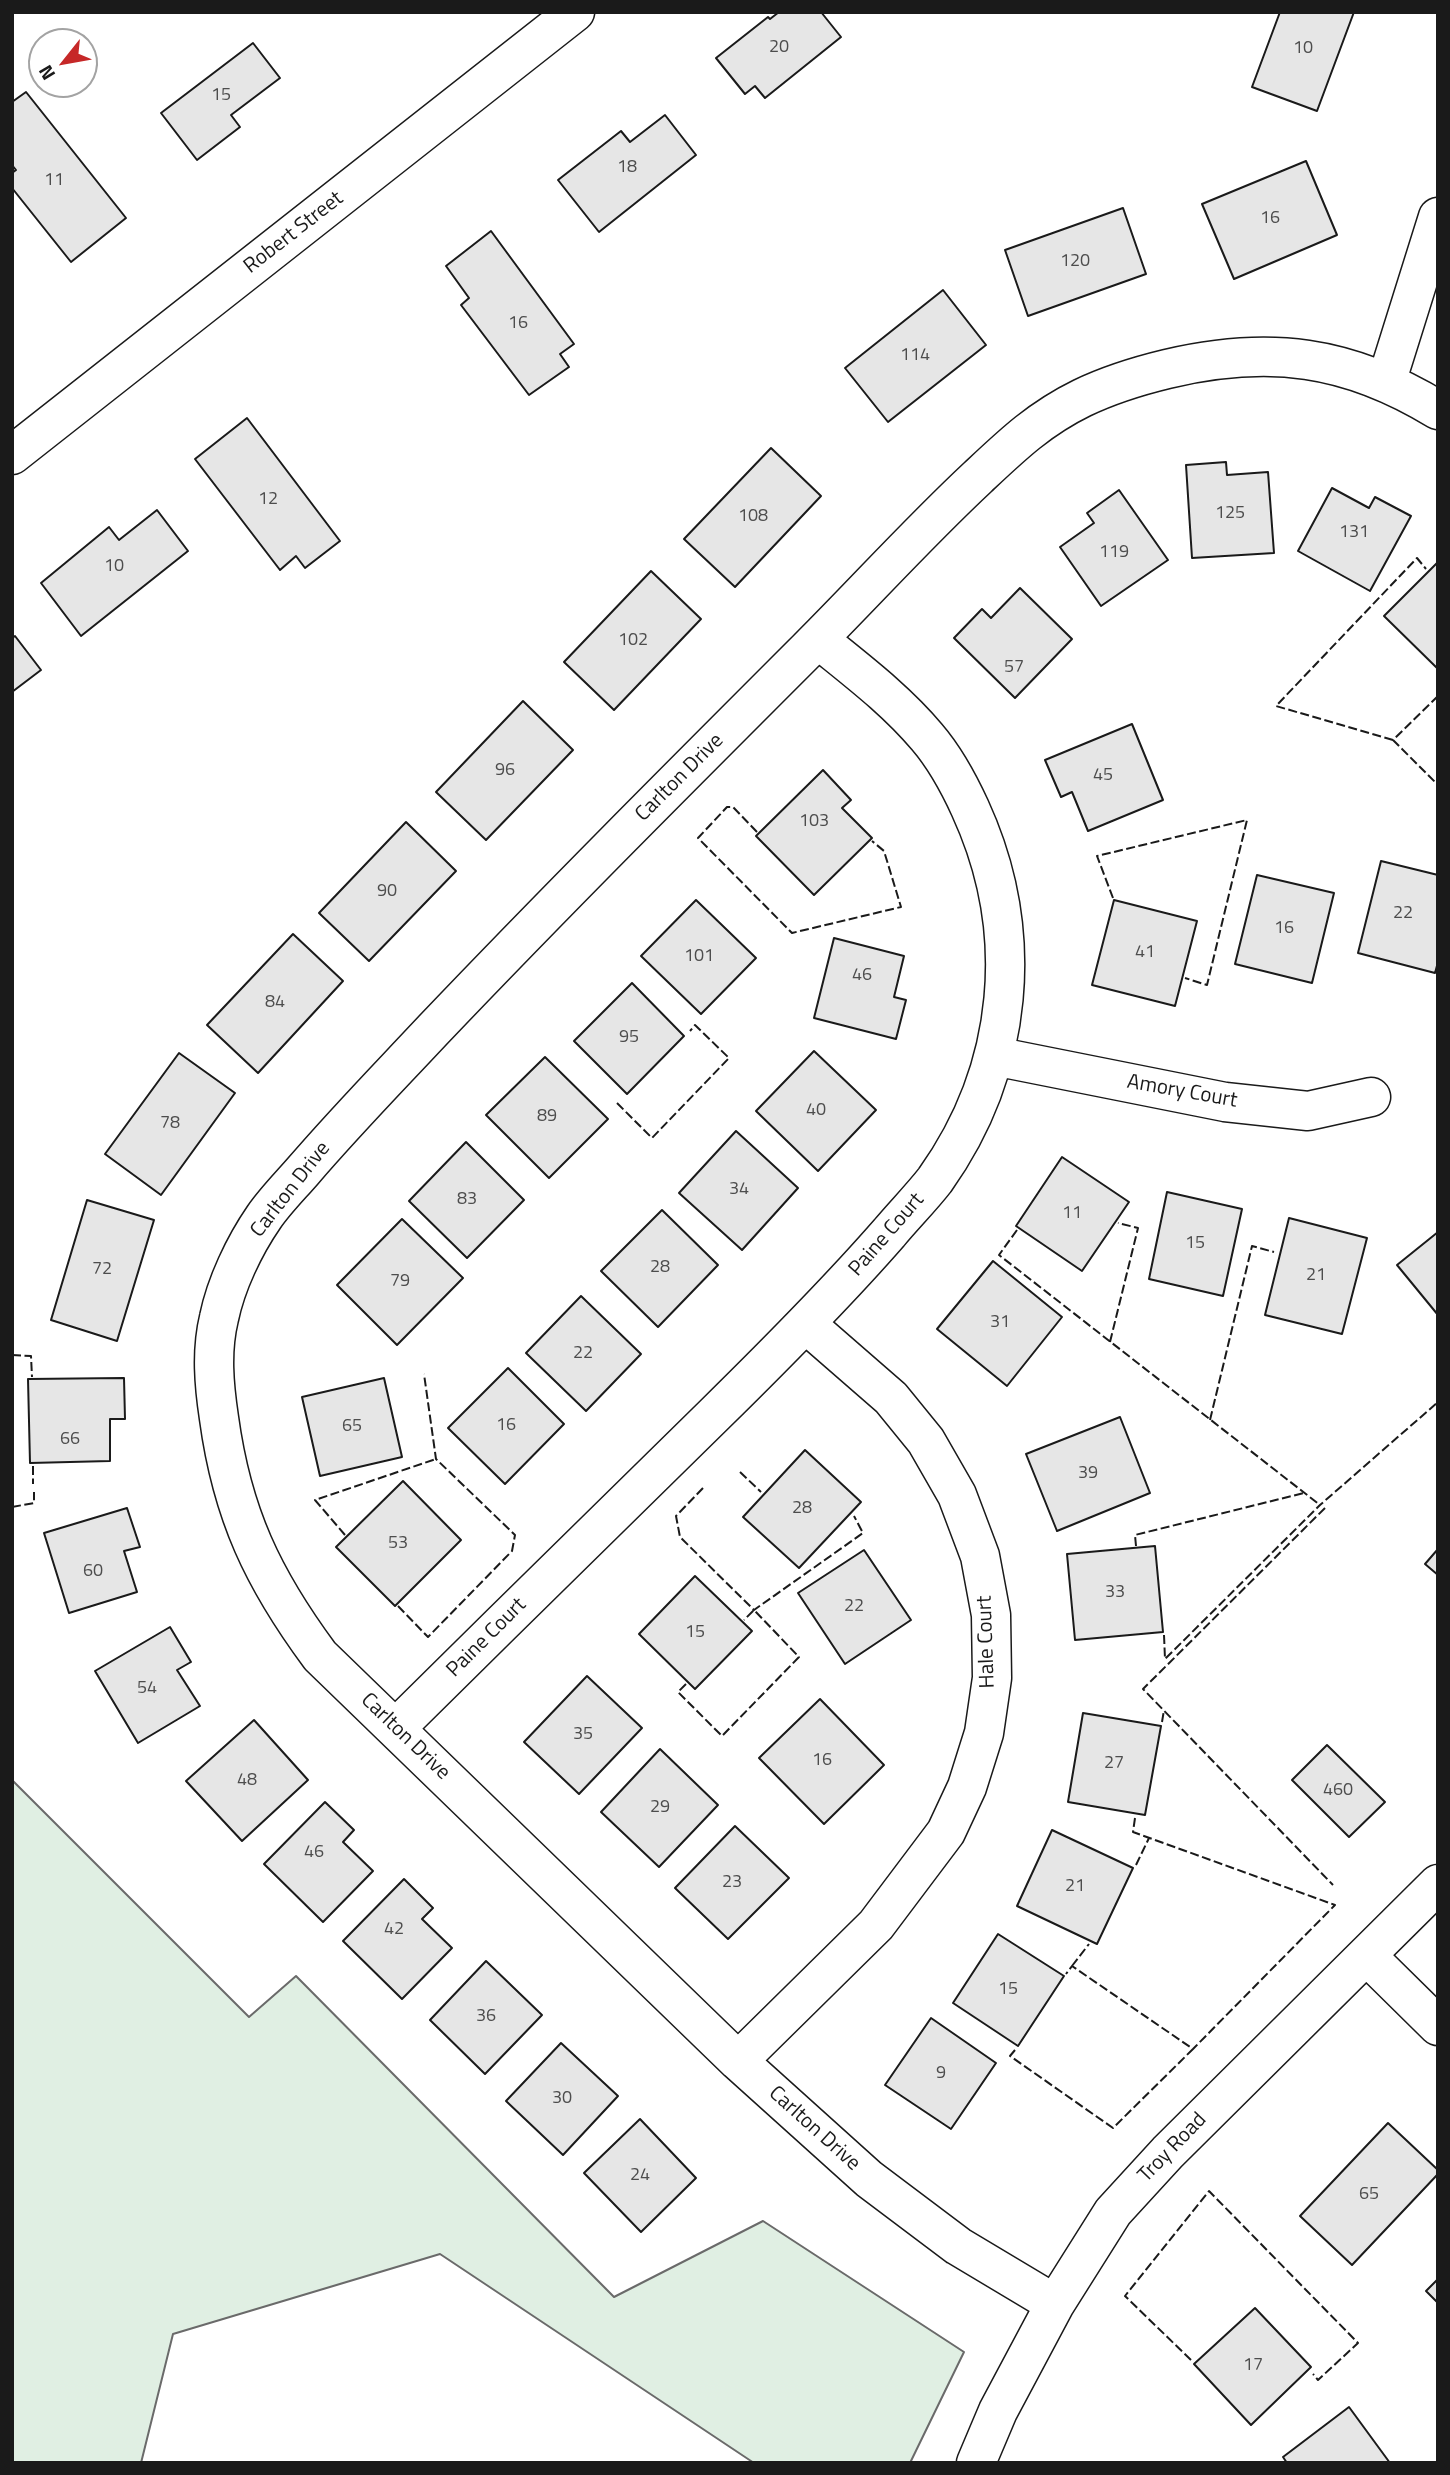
<!DOCTYPE html>
<style>
body{margin:0}
#map{position:relative;width:1450px;height:2475px;overflow:hidden;background:#fff;font-family:"Titillium Web",sans-serif}
canvas{display:block}
.frame{position:absolute;inset:0;border:14px solid #1a1a1a;pointer-events:none}
.north{position:absolute;left:28px;top:28px;width:70px;height:70px;box-sizing:border-box;background:#fff;border:2px solid #a3a3a3;border-radius:50%;rotate:239deg;font-size:19px;font-weight:700;line-height:28px;text-align:center;color:#1a1a1a}
.north::after{content:'';display:block;margin:auto;width:24px;height:32px;background:#c62828;clip-path:polygon(50% 0,100% 100%,50% 72%,0 100%)}
</style>
<div id="map">
<canvas width="1450" height="2475"></canvas>
<div class="frame"></div>
<div class="north">N</div>
</div>
<script>
const ctx = document.querySelector('canvas').getContext('2d');
ctx.lineJoin = 'round';
function paint(path, color) { ctx.fillStyle = color; ctx.fill(path, 'evenodd'); }
function trace(path, color, width, dash) { ctx.strokeStyle = color; ctx.lineWidth = width; ctx.lineCap = dash ? 'butt' : 'round'; ctx.setLineDash(dash || []); ctx.stroke(path); }
function label(font, color, halo, rows, align = 'center') {
  ctx.font = font + ' "Titillium Web",sans-serif'; ctx.lineWidth = 5; ctx.setLineDash([]); ctx.textBaseline = 'middle'; ctx.strokeStyle = halo; ctx.fillStyle = color; for (const [text, x, y, turn = 0] of rows) {
    ctx.save(); ctx.translate(x, y); ctx.rotate((+turn || 0) * Math.PI / 180); ctx.textAlign = isNaN(turn) ? turn : align; if (halo) ctx.strokeText(text, 0, 0); ctx.fillText(text, 0, 0); ctx.restore();
  }
}
const green = new Path2D(`
 M12,1780L249,2017L296,1976L614,2297L763,2221L964,2352L910,2463H754L440,2254L173,2334L141,2463H12Z`);
paint(green, '#e0efe3');
trace(green, '#6a6a6a', 2);
const building = new Path2D(`
 M779,12H821L841,37L765,98L755,86L745,94L716,58L768,17L770,19Z
 M1280,12H1354L1317,111L1252,87Z
 M253,43L280,78L231,115L240,127L197,160L161,113Z
 M26,92L126,218L71,262L12,188V173L16,170L12,165V102Z
 M665,115L696,155L599,232L558,180L621,131L630,142Z
 M1306,161L1337,235L1234,279L1202,204Z
 M1123,208L1146,274L1028,316L1005,250Z
 M491,231L574,344L560,354L569,367L529,395L461,305L469,298L446,266Z
 M943,290L986,345L888,422L845,368Z
 M247,418L340,541L305,568L296,556L280,570L195,459Z
 M771,448L821,496L735,587L684,539Z
 M1226,462L1227,475L1268,472L1274,553L1192,558L1186,465Z
 M1332,488L1369,508L1375,497L1411,516L1370,591L1298,551Z
 M1119,490L1168,560L1101,606L1060,547L1094,523L1087,513Z
 M157,510L188,551L81,636L41,583L109,527L119,540Z
 M1438,562V669L1384,616Z
 M651,571L701,619L614,710L564,662Z
 M1020,588L1072,639L1015,698L954,638L982,609L991,618Z
 M15,636L41,670L12,692V638Z
 M523,701L573,750L486,840L436,792Z
 M1132,724L1163,800L1088,831L1072,792L1061,797L1045,760Z
 M823,770L851,800L842,808L872,838L814,895L756,836Z
 M406,822L456,871L369,961L319,913Z
 M1381,861L1438,875V962L1435,973L1358,953Z
 M1257,875L1334,893L1312,983L1235,964Z
 M696,900L756,958L701,1014L641,956Z
 M1114,900L1197,921L1175,1006L1092,985Z
 M293,934L343,981L258,1073L207,1025Z
 M834,938L904,956L894,997L906,1000L896,1039L814,1018Z
 M632,983L684,1036L627,1094L574,1041Z
 M814,1051L876,1110L818,1171L756,1111Z
 M179,1053L235,1093L161,1195L105,1154Z
 M545,1057L608,1119L549,1178L486,1115Z
 M736,1131L798,1188L742,1250L679,1193Z
 M466,1142L524,1200L467,1258L409,1201Z
 M1062,1157L1129,1202L1082,1271L1016,1226Z
 M1167,1192L1242,1209L1223,1296L1149,1279Z
 M87,1200L154,1220L117,1341L51,1320Z
 M662,1210L718,1265L658,1327L601,1271Z
 M1289,1218L1367,1238L1342,1334L1265,1315Z
 M402,1219L463,1278L397,1345L337,1285Z
 M1438,1232V1315L1397,1265Z
 M993,1261L1062,1317L1007,1386L937,1329Z
 M581,1296L641,1354L586,1411L526,1353Z
 M508,1368L564,1424L505,1484L448,1428Z
 M124,1378L125,1419H110V1461L30,1463L28,1379Z
 M384,1378L402,1457L320,1476L302,1397Z
 M1120,1417L1150,1493L1057,1531L1026,1454Z
 M805,1450L861,1502L799,1568L743,1517Z
 M403,1481L461,1540L395,1606L336,1547Z
 M127,1508L140,1547L124,1551L137,1592L69,1613L44,1533Z
 M1155,1546L1163,1632L1075,1640L1067,1554Z
 M1438,1549V1575L1425,1564Z
 M864,1550L911,1620L845,1664L798,1593Z
 M695,1576L752,1631L695,1689L639,1634Z
 M170,1627L191,1662L177,1670L200,1706L138,1743L95,1671Z
 M587,1676L642,1728L579,1794L524,1742Z
 M820,1699L884,1765L824,1824L759,1758Z
 M1083,1713L1161,1726L1145,1815L1068,1802Z
 M254,1720L308,1780L242,1841L186,1781Z
 M1327,1745L1385,1802L1349,1837L1292,1780Z
 M660,1749L718,1805L659,1867L601,1812Z
 M325,1802L354,1830L343,1842L373,1871L323,1922L264,1864Z
 M735,1826L789,1878L728,1939L675,1888Z
 M1052,1830L1133,1868L1097,1944L1017,1906Z
 M404,1879L433,1908L422,1919L452,1948L402,1999L343,1941Z
 M998,1934L1064,1976L1018,2046L953,2003Z
 M486,1961L542,2015L485,2074L430,2020Z
 M931,2018L996,2063L951,2129L885,2085Z
 M561,2043L618,2096L563,2155L506,2101Z
 M640,2119L696,2178L641,2232L584,2173Z
 M1388,2123L1438,2170V2174L1352,2265L1300,2216Z
 M1438,2279V2303L1426,2291Z
 M1255,2308L1311,2367L1251,2425L1194,2364Z
 M1349,2407L1390,2463H1287L1283,2457Z`);
paint(building, '#e6e6e6');
trace(building, '#1a1a1a', 2);
const minor = new Path2D(`
 M1386,383L1438,217
 M12,455L575,12
 M994,1056L1225,1102L1308,1111L1371,1097
 M396,1728C502,1623 608,1519 715,1414C775,1355 834,1296 889,1233C904,1215 921,1198 935,1180C1014,1069 1027,932 970,808C959,784 945,758 927,737C895,699 856,670 818,639
 M1367,1956L1438,2026
 M738,2061L876,1925L946,1832L967,1787L984,1733L992,1678L991,1615L980,1556L957,1495L926,1441L891,1398L806,1324
 M1055,2304L958,2246L869,2179L738,2061L320,1656C263,1579 232,1514 219,1418C214,1385 211,1351 219,1318C226,1284 244,1246 264,1217C275,1201 290,1186 303,1171C345,1122 389,1077 433,1030C556,901 682,775 808,649C865,592 919,532 978,477C1012,445 1039,419 1082,398C1109,385 1138,376 1167,369C1269,345 1348,355 1438,410
 M976,2463L998,2411L1055,2304L1113,2212L1168,2152L1438,1884`);
trace(minor, '#1a1a1a', 41);
trace(minor, '#fff', 38);
trace(new Path2D(`
 M1438,696L1393,740L1438,785
 M1393,740L1276,706L1417,558L1426,569
 M757,832L733,807H727L698,838L792,933L901,907L884,851L872,841
 M1113,898L1097,856L1247,820L1207,985L1185,978
 M617,1103L652,1138L729,1058L695,1025L690,1031
 M1017,1230L999,1255L1320,1505
 M1110,1342L1138,1228L1118,1223
 M12,1355L31,1356L32,1377
 M1210,1420L1252,1246L1274,1252
 M33,1466V1484
 M740,1472L761,1492
 M703,1488L676,1516L680,1537L754,1610L863,1533L854,1516
 M12,1507L34,1503V1492
 M1325,1508L1143,1689L1333,1885
 M345,1535L315,1500L436,1459
 M1136,1546L1135,1535L1304,1493
 M398,1606L428,1637L512,1551L515,1535L436,1459L424,1374
 M1164,1635L1165,1659L1320,1505L1438,1402
 M686,1684L678,1692L722,1736L799,1657L754,1610L744,1620
 M1162,1722L1164,1710
 M1135,1818L1133,1832L1335,1905L1193,2049
 M1136,1865L1149,1838
 M1072,1966L1089,1944
 M1015,2050L1010,2056L1113,2128L1193,2049L1072,1966L1066,1974
 M1191,2360L1125,2296L1209,2191L1358,2343L1318,2380L1313,2374`), '#1a1a1a', 2, [9, 3.5]);
label('18px', '#4d4d4d', null, [
 ["20",779,48],
 ["10",1303,49],
 ["15",221,96],
 ["18",627,168],
 ["11",54,181],
 ["16",1270,219],
 ["120",1075,262],
 ["16",518,324],
 ["114",915,356],
 ["12",268,500],
 ["125",1230,514],
 ["108",753,517],
 ["131",1354,533],
 ["119",1114,553],
 ["10",114,567],
 ["102",633,641],
 ["57",1014,668],
 ["96",505,771],
 ["45",1103,776],
 ["103",814,822],
 ["90",387,892],
 ["22",1403,914],
 ["16",1284,929],
 ["41",1145,953],
 ["101",699,957],
 ["46",862,976],
 ["84",275,1003],
 ["95",629,1038],
 ["40",816,1111],
 ["89",547,1117],
 ["78",170,1124],
 ["34",739,1190],
 ["83",467,1200],
 ["11",1072,1214],
 ["15",1195,1244],
 ["28",660,1268],
 ["72",102,1270],
 ["21",1316,1276],
 ["79",400,1282],
 ["31",1000,1323],
 ["22",583,1354],
 ["16",506,1426],
 ["65",352,1427],
 ["66",70,1440],
 ["39",1088,1474],
 ["28",802,1509],
 ["53",398,1544],
 ["60",93,1572],
 ["33",1115,1593],
 ["22",854,1607],
 ["15",695,1633],
 ["54",147,1689],
 ["35",583,1735],
 ["16",822,1761],
 ["27",1114,1764],
 ["48",247,1781],
 ["460",1338,1791],
 ["29",660,1808],
 ["46",314,1853],
 ["23",732,1883],
 ["21",1075,1887],
 ["42",394,1930],
 ["15",1008,1990],
 ["36",486,2017],
 ["9",941,2074],
 ["30",562,2099],
 ["24",640,2176],
 ["65",1369,2195],
 ["17",1253,2366]
]);
label('21px', '#1a1a1a', '#fff', [
 ["Robert Street",294,233,-38],
 ["Carlton Drive",680,778,-45],
 ["Amory Court",1182,1092,10],
 ["Carlton Drive",291,1190,-52],
 ["Paine Court",887,1235,-49],
 ["Paine Court",487,1638,-45],
 ["Hale Court",987,1642,-92],
 ["Carlton Drive",405,1737,44],
 ["Carlton Drive",814,2129,42],
 ["Troy Road",1173,2148,-46]
]);
</script>
